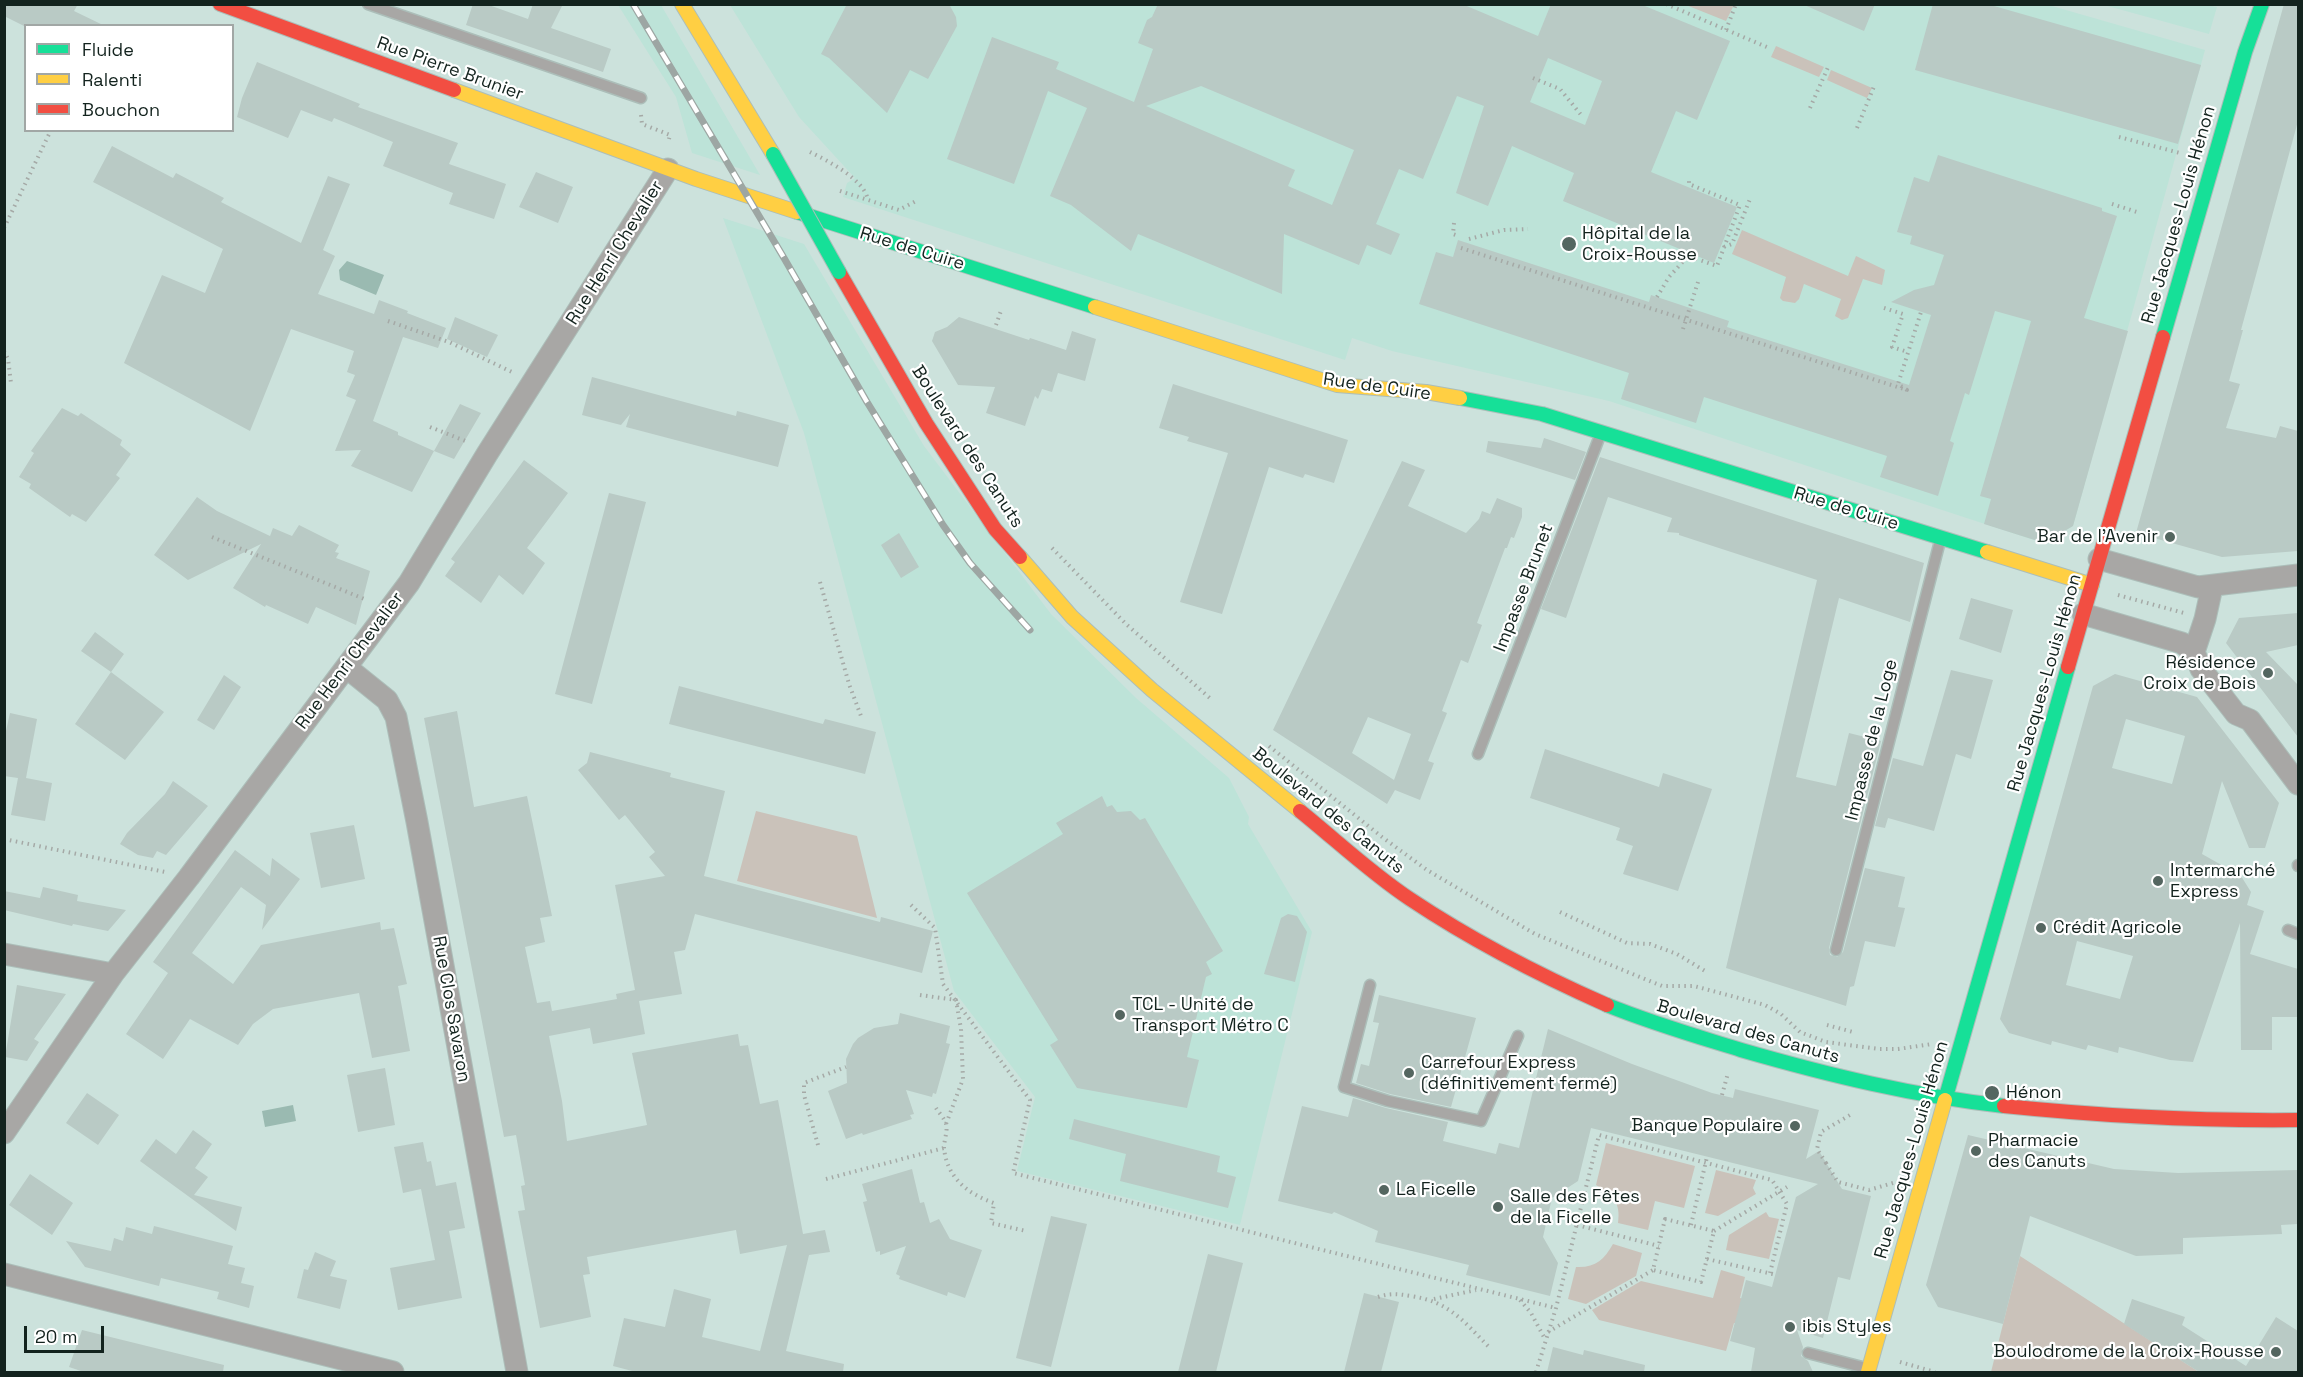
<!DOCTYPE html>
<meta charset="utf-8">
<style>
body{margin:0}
#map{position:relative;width:2303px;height:1377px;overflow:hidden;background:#cce2dc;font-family:"Space Grotesk",sans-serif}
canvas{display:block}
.frame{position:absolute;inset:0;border:6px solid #13231e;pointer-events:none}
.legend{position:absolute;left:24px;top:24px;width:210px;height:108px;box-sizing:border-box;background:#fff;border:2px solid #a1a7a5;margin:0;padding:8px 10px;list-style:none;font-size:18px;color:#13231e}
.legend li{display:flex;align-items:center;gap:12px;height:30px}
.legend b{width:30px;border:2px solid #a1a7a5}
.scale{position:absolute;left:24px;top:1326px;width:80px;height:27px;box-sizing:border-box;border:3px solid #13231e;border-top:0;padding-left:8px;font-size:18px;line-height:21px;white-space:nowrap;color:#13231e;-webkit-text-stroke:4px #fff;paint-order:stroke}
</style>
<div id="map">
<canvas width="2303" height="1377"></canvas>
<div class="frame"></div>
<ul class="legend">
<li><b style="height:8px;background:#16e098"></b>Fluide</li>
<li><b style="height:8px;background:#ffcf43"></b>Ralenti</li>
<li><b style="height:8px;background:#f24e42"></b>Bouchon</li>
</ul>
<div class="scale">20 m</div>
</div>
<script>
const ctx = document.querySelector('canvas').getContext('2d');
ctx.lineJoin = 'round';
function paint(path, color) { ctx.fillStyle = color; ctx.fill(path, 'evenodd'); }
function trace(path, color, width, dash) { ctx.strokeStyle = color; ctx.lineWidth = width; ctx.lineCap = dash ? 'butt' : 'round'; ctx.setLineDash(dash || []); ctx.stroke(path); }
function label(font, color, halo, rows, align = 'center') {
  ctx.font = font + ' "Space Grotesk",sans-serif'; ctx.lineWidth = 4.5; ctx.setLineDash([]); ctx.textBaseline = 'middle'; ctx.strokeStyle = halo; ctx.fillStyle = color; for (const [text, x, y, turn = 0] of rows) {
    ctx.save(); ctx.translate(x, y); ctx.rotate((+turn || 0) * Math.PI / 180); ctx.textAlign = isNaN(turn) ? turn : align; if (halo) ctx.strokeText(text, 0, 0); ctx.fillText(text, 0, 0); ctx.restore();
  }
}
paint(new Path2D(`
 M2045,4L2205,50L2073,526L2052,539L2041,536L2040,542L1609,401L1392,351L1352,338L1345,360L843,197L847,183L855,178L799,117L730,5Z
 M618,5H661L760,175L692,153L676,97Z
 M2207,5L2217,7L2209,34L2104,5Z
 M723,218L804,244L924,446L1051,614L1136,698L1229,778L1249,817L1248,824L1312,932L1240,1225L1017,1171L1035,1097L954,991L804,433Z`), '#bde3d8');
paint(new Path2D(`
 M1733,5H1734L1726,21L1686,5Z
 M1776,46L1824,67L1819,77L1771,57Z
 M1831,70L1872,88L1867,98L1827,80Z
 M1742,230L1848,276L1856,256L1885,270L1882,285L1863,279L1848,318L1842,320L1835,316L1841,299L1804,284L1799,299L1795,303L1783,301L1780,298L1786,277L1732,254Z
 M756,811L857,836L877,918L737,881Z
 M1606,1143L1695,1166L1684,1208L1655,1201L1648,1230L1618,1223C1621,1202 1613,1196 1596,1185Z
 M1716,1170L1756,1180L1753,1188L1756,1194L1718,1216L1705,1213Z
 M1766,1212L1769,1217L1779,1219L1769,1259L1726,1250L1729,1235Z
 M1613,1244L1642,1253L1636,1276L1586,1304L1568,1299L1576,1267C1595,1268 1604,1260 1613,1244Z
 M2020,1256L2199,1372H1991Z
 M1721,1270L1745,1277L1740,1298L1748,1300L1742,1324L1734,1323L1726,1351L1599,1320L1592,1310L1641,1281L1713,1298Z`), '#cac2ba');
paint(new Path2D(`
 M347,261L384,275L376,295L340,280L339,270Z
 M293,1105L296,1121L265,1127L262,1111Z`), '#9abab1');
paint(new Path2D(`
 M4,4H78L74,11L105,26H24L4,16Z
 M473,4H486L528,19L533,4H563L551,28L611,49L603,72L466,25Z
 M847,4H949L956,17L957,26L928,79L910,70L887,113L829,58L821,54Z
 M1158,4H1462L1538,36L1551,4H1640L1730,41L1697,120L1676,111L1651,172L1737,207L1714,263L1563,201L1574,173L1512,146L1488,206L1456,193L1484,106L1457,96L1423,179L1399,169L1376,224L1400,234L1391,255L1367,245L1359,265L1284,234L1282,294L1138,234L1131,251L1071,205L1050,196L1087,108L1048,91L1014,184L947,159L992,37L1059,62L1056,69L1134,102L1153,49L1138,43L1147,20L1152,17ZM1548,58L1602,81L1585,125L1530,102ZM1201,86L1354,150L1332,205L1288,186L1295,170L1146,106Z
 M1802,4H1875L1864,31Z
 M1933,4H1987L2201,65L2178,144L1915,70Z
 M2284,4H2298V121L2241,330H2243L2229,381L2240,384L2226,428L2276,438L2280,426L2298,431V551L2222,557L2136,533Z
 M257,62L360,104L358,107L458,143L449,164L506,184L494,219L449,204L453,193L383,166L393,142L334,118L332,122L301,110L288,138L237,117L242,98Z
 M112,146L173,178L176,173L224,198L221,202L301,243L328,176L350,184L323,250L335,256L318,294L374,314L379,300L408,311L407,313L446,328L438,348L403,337L373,421L398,432V435L434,451L412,492L351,466L361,450L335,451L356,400L346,396L355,375L347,372L354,351L291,329L250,431L124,363L162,275L205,293L223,249L93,182Z
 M1938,155L2102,208V211L2117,216L2084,318L2128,331L2073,526L2044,543L1984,524L1991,499L1980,496L2031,321L1995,311L1969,395L1965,393L1950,441L1954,443L1938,496L1880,477L1887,456L1704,397L1696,423L1621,399L1629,373L1419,304L1436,252L1453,257L1458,240L1649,302L1651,295L1729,321L1727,327L1909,385L1931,315L1891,302L1914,290L1934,285L1944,255L1910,244L1912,236L1897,232L1914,177L1929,182Z
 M536,172L573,187L558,223L519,207Z
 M455,317L498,335L487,357L447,339Z
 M959,317L1029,340L1030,338L1066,350L1072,331L1096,339L1085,381L1058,373L1052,392L1042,389L1038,399L1035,396L1025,426L986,413L995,387L958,385L932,341L935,332L947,327Z
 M592,377L736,416L737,411L789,425L778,467L626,427L630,414L621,425L582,415Z
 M1173,384L1348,440L1334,483L1305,474L1303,478L1269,467L1222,614L1180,602L1228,453L1187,441L1189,437L1159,428Z
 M460,404L481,413L454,459L434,451Z
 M62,408L78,416L81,413L122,440L120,445L131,454L116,475L120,478L86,522L72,514L70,517L29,488L31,484L19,477L34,453L31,451Z
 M1544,438L1586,452L1575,480L1486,452L1488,441L1541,448Z
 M1600,457L1924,563L1910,622L1839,598L1796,777L1836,786L1849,733L1881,741L1829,948L1830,955L1837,957L1843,952L1865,868L1905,877L1898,907L1905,908L1895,947L1865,941L1854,986L1850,987L1846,1006L1726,968L1817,580L1679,535V533L1667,532L1672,518L1608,497L1566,618L1541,609Z
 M524,460L568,493L527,548L545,563L523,595L499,575L481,603L445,576L455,562L451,559Z
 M1402,461L1425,470L1408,506L1466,533L1479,519L1482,511L1490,514L1497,498L1522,508V517L1514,538L1511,537L1507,548H1505L1477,623L1482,625L1468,663L1461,660L1442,711L1447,713L1428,761L1434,763L1420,800L1395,790L1387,804L1273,730ZM1368,717L1411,734L1394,780L1352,753Z
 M609,493L646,502L592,704L555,694Z
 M197,497L217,511L270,536L273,528L292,536L299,525L339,545L335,552L339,553L336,558L370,571L356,625L316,607L308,624L266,605L265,607L233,588L261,544L188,580L154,555Z
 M899,533L919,567L901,578L881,545Z
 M1971,598L2013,610L2001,653L1959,639Z
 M2298,613V645L2266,652L2298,685V737L2226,643L2239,618Z
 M95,632L124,654L111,672L81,651Z
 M1951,670L1993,680L1971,759L1956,754L1934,831L1888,818L1885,828L1875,826L1893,758L1923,766Z
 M111,672L164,712L125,760L75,724Z
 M2115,674L2197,697L2279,803L2265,848H2249L2222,781L2202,854L2241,876L2251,892L2247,905L2264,911L2250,954L2298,969V1017H2272V1050H2241L2240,923L2193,1062L2170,1060L2119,1047L2118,1053L2088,1045L2086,1050L2052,1041L2051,1045L2009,1033L2000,1019L2093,686ZM2126,719L2185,736L2172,784L2112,768ZM2077,941L2133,956L2120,999L2066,985Z
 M224,675L241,687L214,730L197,720Z
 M679,686L823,724L825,719L876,732L865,774L669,724Z
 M457,711L474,807L527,796L552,916L540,918L545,942L525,947L537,1003L550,1001L552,1011L617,999L616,994L635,990L615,885L665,876L649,857L655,852L625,815L619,820L578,770L587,763L590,752L671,773L670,777L725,791L704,876L880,922L881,917L933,931L922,973L695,914L685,950L674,952L682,994L639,1001L645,1034L593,1044L590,1028L549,1036L562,1101L567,1141L647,1125L632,1053L738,1034L740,1046L748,1045L760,1104L778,1100L803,1234L825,1230L830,1252L809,1255L786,1351L844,1364L843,1372H636L613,1366L624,1318L665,1327L674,1289L711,1299L702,1337L760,1351L787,1245L740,1254L736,1230L587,1257L590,1274L583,1275L591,1317L540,1328L518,1211L525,1210L521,1186L525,1185L516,1135L504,1137L424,718Z
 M10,713L37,719L26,778L52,783L45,821L11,815L18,778L4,776V740Z
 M1545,749L1659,787L1663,773L1712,789L1678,891L1623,874L1633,846L1616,840L1620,828L1530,798Z
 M173,781L208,806L166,855L157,851L153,858L138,855L120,844L127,833L165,794Z
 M1102,796L1107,807L1112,805L1117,812L1131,811L1140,820L1145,818L1223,951L1206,962L1212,974L1206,977L1187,1057L1199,1060L1187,1108L1077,1088L1050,1045L1058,1040L967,893L1063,834L1056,823Z
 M354,825L365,879L321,888L310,833Z
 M235,850L270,876L272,858L300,879L262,930L266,905L241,887L192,953L233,984L261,945L380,922L381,930L394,928L407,984L398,986L410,1051L372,1058L359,993L273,1009L253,1024L238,1045L190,1019L163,1059L126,1034L168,973L153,962Z
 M43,887L78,895L77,901L126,910L108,931L73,924L72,926L4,910V891L40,898Z
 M1288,914L1297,916L1307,932L1295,982L1264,974L1281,918Z
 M17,985L66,994L34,1039L39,1042L27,1061L5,1057Z
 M1379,995L1476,1018L1451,1107L1390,1094L1356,1083L1361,1064L1369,1066L1379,1023L1373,1022Z
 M900,1013L950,1026L946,1043L950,1044L936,1094L933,1093L932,1097L906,1090L914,1114L910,1115L912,1119L863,1135L862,1133L846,1139L828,1091L847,1083L846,1059L853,1044L858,1038L874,1028L898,1024Z
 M1548,1029L1632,1064L1712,1093L1733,1098L1735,1089L1819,1110L1806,1159L1819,1151L1842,1189L1871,1196L1850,1280L1838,1277L1823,1338L1797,1330L1803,1347L1801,1356L1808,1361L1813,1372H1751L1755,1348L1730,1341L1746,1280L1772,1287L1796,1197L1818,1184L1591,1128L1578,1181L1552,1198L1543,1237L1558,1263L1550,1296L1466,1275L1469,1265L1375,1242L1378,1231L1334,1212L1332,1214L1278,1201L1302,1106L1348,1117L1353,1098L1386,1108L1448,1122L1443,1141L1496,1154L1499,1143L1519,1148Z
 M385,1068L395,1125L358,1132L347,1075Z
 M87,1093L119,1115L98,1145L66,1123Z
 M1074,1119L1220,1156L1217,1172L1236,1177L1228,1208L1120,1181L1126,1154L1069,1139Z
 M193,1130L212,1144L195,1168L208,1177L194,1195L242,1207L236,1231L140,1161L156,1139L176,1154Z
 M1968,1135L2114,1169L2178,1173L2298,1170V1224L2281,1225L2282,1234L2183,1238V1254L2136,1256L2030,1216L2003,1324L1938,1307L1926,1285Z
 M423,1142L427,1162L431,1161L436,1186L456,1182L465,1228L449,1231L462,1298L398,1310L390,1268L435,1260L421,1189L403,1193L394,1147Z
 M912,1169L920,1203L924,1202L930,1223L939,1219L950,1239L982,1250L965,1298L948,1292L947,1296L899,1279L900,1276L896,1274L906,1246L880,1255V1251L876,1252L863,1202L867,1201L862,1184Z
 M30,1174L73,1203L52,1235L9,1205Z
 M1051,1216L1087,1224L1051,1367L1016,1358Z
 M154,1226L233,1246L228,1264L245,1268L241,1283L254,1286L249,1308L217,1299L219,1292L161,1278L159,1286L85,1267L66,1241L111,1251L114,1238L123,1241L126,1227L152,1234Z
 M315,1252L336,1261L330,1276L347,1280L340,1309L297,1298L304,1269L308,1270Z
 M1208,1254L1243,1263L1225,1335L1216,1372H1178Z
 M1364,1293L1399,1302L1381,1372H1344Z
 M2132,1299L2185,1317L2182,1325L2246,1366L2276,1317L2298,1331V1372H2199L2124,1324Z
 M82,1330L224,1365L223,1372H84L69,1367Z
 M1553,1347L1583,1355L1584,1350L1645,1365L1644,1372H1547Z`), '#b9cac5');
const lane = new Path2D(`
 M368,4L641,98
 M1478,754L1601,433
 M2298,865V866
 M2288,930L2298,934
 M1836,950L1940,541
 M1370,985L1344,1087L1388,1101L1481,1121L1518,1036
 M1808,1353L1866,1368`);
const street = new Path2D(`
 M2099,559L2198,587L2298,575
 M2083,614L2182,643L2194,652L2201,669L2236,714L2250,720L2298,784
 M2194,652L2205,619L2212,587
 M346,667L387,700L396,717L417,822L517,1372
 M4,954L113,974
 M4,1133L113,974L189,877L409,583L487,454L668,169
 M4,1274L393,1372`);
const fast = new Path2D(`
 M797,212L1095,307
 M2163,337L2245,52L2262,4
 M1460,398L1542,414L1987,552
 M1607,1005C1651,1023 1696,1036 1741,1050C1828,1075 1914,1096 2004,1106
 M1945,1100L2068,667`);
const slow = new Path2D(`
 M682,4L773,154
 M454,90L696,179L797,212
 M1095,307L1337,385L1426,392L1460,398
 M1987,552L2092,585
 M1020,557L1072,617L1152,690L1300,811
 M1868,1372L1945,1100`);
const jam = new Path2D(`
 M220,4L454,90
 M839,272L926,423L995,529L1020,557
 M2068,667L2163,337
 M1300,811C1336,840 1372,874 1410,899C1473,941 1539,975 1607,1005
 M2004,1106C2101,1116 2200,1121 2298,1120`);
trace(lane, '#acbeb9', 13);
trace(street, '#acbeb9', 23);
trace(fast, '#acbeb9', 16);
trace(slow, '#acbeb9', 16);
trace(jam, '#acbeb9', 16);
trace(new Path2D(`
 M1666,4L1769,48
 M102,26L103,23
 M1726,30L1736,4
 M1533,78L1560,89L1582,116
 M1810,108L1829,65
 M641,115L642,124L670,135L669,139
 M1857,128L1875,84
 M2119,137L2180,153
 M810,152C828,161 864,179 868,200L899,210L918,200
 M840,191L868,200
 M2112,204L2137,212
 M1454,223L1453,234L1459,236
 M4,228L51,130
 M1469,239L1504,230L1528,229
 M1724,247L1732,244L1750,199
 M1461,248L1907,390L1898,384L1921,312
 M1657,297L1669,277L1688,256L1717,266L1740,205L1689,184V179
 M1884,308L1903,314L1892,347L1908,352
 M388,321L449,342L512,372
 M996,325L1002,308
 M1683,329L1698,282
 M4,351L8,359L11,383
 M430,427L468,442
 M212,537L367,600
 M1052,548L1126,624L1212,700
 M820,582L849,684L861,716
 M2118,595L2184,613
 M1269,746L1382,837L1427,870L1535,934L1662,986H1694L1765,1005L1781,1014L1800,1032L1826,1042L1879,1049H1898L1932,1044
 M4,839L165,872
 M911,905L935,928L943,984L1030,1100L1013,1173L1556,1308
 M1560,912L1627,943L1650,944L1677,954L1705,971
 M920,995L956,1000L961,1029L963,1079L946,1124
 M1827,1025L1853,1032
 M1722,1095L1728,1073
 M936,1108C939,1113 945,1119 946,1124C948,1131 944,1140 944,1148C947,1178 968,1194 994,1203L991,1223L1026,1231
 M818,1145L804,1095V1083L846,1067
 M1826,1163L1838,1182L1869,1190L1893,1183
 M1826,1163L1817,1149L1821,1132L1850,1115
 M826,1179L944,1148
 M1665,1219L1714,1231L1701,1282L1653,1270Z
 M1577,1225L1659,1246
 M1691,1225L1707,1157
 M1714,1231L1787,1187
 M1707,1259L1777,1275
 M1378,1297C1390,1293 1399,1294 1411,1296C1450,1302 1463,1321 1489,1347
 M1434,1299L1476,1290
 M1520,1300L1531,1313L1545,1339
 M1548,1332L1653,1270
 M1900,1362L1935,1372
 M1536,1372L1556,1308L1599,1135L1772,1180L1787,1204L1770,1273`), '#a5a9a6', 4, [1.5, 4.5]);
trace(lane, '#a8a7a5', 10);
trace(street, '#a8a7a5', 21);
trace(fast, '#16e098', 14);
trace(slow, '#ffcf43', 14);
trace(jam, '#f24e42', 14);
const rail = new Path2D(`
 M633,4L784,258L867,402L943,525L970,563L1030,630`);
trace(rail, '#9da6a3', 7);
trace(rail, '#fff', 4.5, [14]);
const fastBridge = new Path2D(`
 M773,154L839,272`);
trace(fastBridge, '#acbeb9', 16, []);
trace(fastBridge, '#16e098', 14);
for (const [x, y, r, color] of [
 [1569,244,8,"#546660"],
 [2170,537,6,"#546660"],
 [2268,673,6,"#546660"],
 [2158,881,6,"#546660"],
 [2041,928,6,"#546660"],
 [1120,1015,6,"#546660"],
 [1409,1073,6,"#546660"],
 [1992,1093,8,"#546660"],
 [1795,1126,6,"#546660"],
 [1976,1151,6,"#546660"],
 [1384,1190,6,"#546660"],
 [1498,1207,6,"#546660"],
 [1790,1327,6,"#546660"],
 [2276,1352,6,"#546660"]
]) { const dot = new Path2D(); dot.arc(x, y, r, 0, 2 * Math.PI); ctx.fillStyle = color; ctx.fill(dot); trace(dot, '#fff', 2); }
label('18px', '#13231e', '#fff', [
 ["Rue Pierre Brunier",450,69,20],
 ["Rue Jacques-Louis Hénon",2179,215,-74],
 ["Rue de Cuire",912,249,17],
 ["Rue Henri Chevalier",615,253,-58],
 ["Rue de Cuire",1377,387,8],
 ["Boulevard des Canuts",967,447,57],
 ["Rue de Cuire",1846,509,17],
 ["Impasse Brunet",1524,588,-69],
 ["Rue Henri Chevalier",350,661,-53],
 ["Rue Jacques-Louis Hénon",2045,683,-74],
 ["Impasse de la Loge",1872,740,-76],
 ["Boulevard des Canuts",1328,811,39],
 ["Rue Clos Savaron",451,1009,80],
 ["Boulevard des Canuts",1748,1032,16],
 ["Rue Jacques-Louis Hénon",1912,1150,-74]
]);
label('18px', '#13231e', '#fff', [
 ["Hôpital de la",1582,234],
 ["Croix-Rousse",1582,255],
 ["Bar de l'Avenir",2158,537,"right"],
 ["Résidence",2256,663,"right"],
 ["Croix de Bois",2256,684,"right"],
 ["Intermarché",2170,871],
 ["Express",2170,892],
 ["Crédit Agricole",2053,928],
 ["TCL - Unité de",1132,1005],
 ["Transport Métro C",1132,1026],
 ["Carrefour Express",1421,1063],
 ["(définitivement fermé)",1421,1084],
 ["Hénon",2006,1093],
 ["Banque Populaire",1783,1126,"right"],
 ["Pharmacie",1988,1141],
 ["des Canuts",1988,1162],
 ["La Ficelle",1396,1190],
 ["Salle des Fêtes",1510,1197],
 ["de la Ficelle",1510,1218],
 ["ibis Styles",1802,1327],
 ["Boulodrome de la Croix-Rousse",2264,1352,"right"]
], 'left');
</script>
